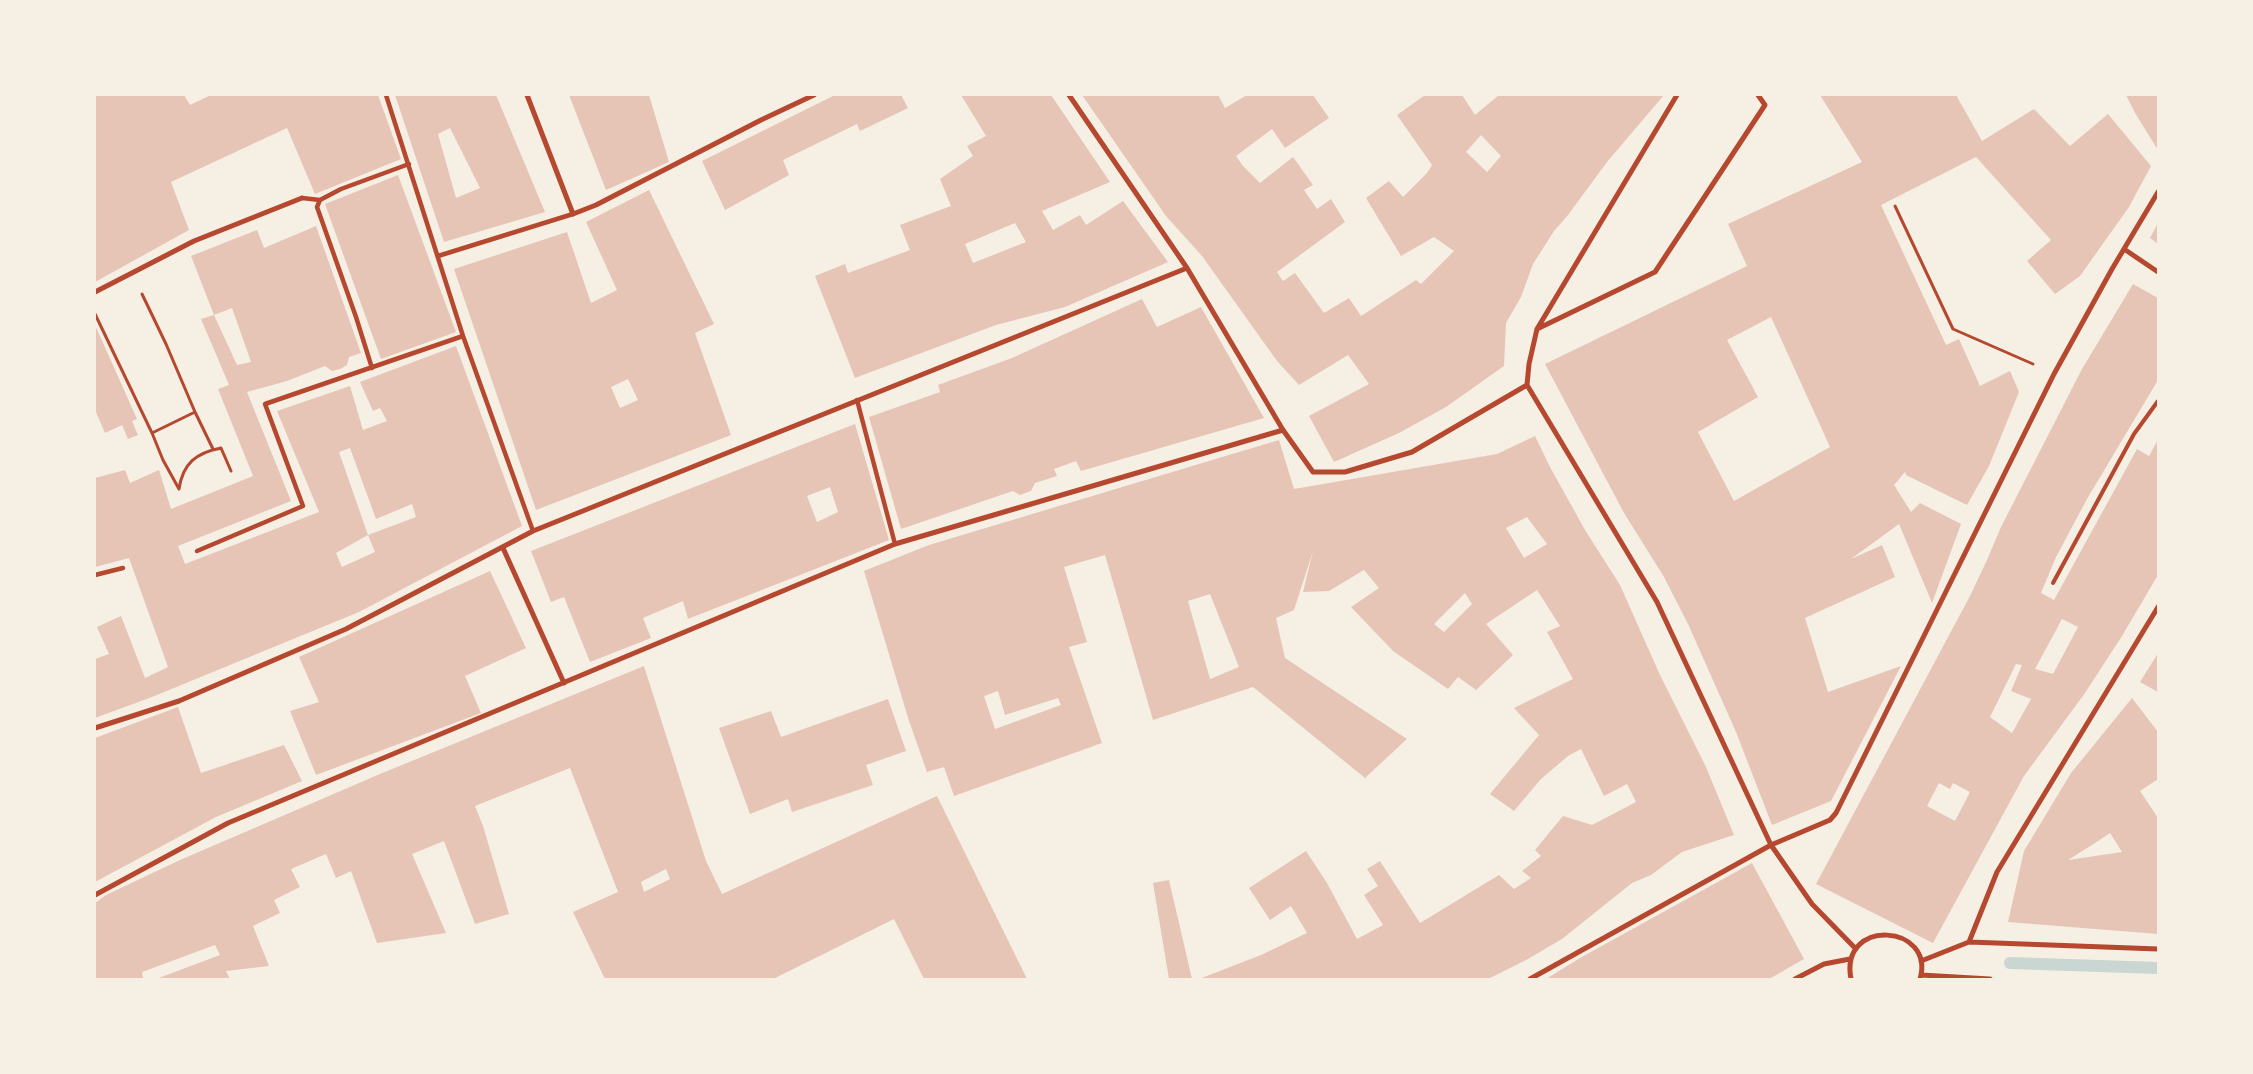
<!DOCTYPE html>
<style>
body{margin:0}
#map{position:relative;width:2253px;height:1074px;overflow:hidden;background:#f6efe4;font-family:"Fira Sans",sans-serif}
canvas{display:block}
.frame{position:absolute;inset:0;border:96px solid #f6efe4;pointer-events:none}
</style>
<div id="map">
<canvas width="2253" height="1074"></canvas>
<div class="frame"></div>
</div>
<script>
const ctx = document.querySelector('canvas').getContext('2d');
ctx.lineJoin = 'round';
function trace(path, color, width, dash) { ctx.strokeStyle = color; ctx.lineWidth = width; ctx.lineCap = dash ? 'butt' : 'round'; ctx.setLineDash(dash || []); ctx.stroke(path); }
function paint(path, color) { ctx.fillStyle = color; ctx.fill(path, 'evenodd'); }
trace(new Path2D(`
 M2010,963L2158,968`), '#c9d6d2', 12);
paint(new Path2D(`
 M95,95H184L190,105L211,95H378L401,159L315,194L287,128L171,182L189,230L95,282Z
 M395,95H496L545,212L444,242ZM450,128L480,188L456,198L438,134Z
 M569,95H649L669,162L606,190Z
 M835,95H901L908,108L860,131L857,124L783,160L789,175L725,210L702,161Z
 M961,95H1051L1110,182L1042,211L1053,230L1080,215L1086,225L1123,201L1168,262L1065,307L996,325L855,378L815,276L845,264L848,273L910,250L900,225L951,206L940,179L973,156L967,146L986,136ZM1015,223L1026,242L973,263L965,244Z
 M1082,95H1218L1225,108L1247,95H1313L1329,118L1285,148L1272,129L1236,156L1243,166L1260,183L1293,157L1313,185L1304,190L1317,209L1331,199L1345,222L1277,272L1283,281L1295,273L1324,313L1349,298L1361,316L1416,280L1421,284L1454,251L1434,237L1401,256L1366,198L1389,181L1403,197L1427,173L1432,165L1397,115L1425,95H1462L1475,115L1499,95H1664L1607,162L1568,215L1554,231L1533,264L1521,297L1506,323L1504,366L1446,407L1399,433L1334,462L1309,416L1369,384L1348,355L1299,385L1277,361L1202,256L1166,216ZM1481,135L1501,156L1487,172L1466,152Z
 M1820,95H1956L1982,141L2034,109L2070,146L2108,114L2151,166L2129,207L2080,276L2055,294L2027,261L2051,240L1976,157L1881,205L1946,345L1959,339L1980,386L2010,371L2019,392L1989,466L1967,505L1906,475L1905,472L1894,485L1911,512L1920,503L1961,524L1932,603L1899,524L1851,559L1882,545L1895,577L1805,618L1828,692L1901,666L1831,801L1772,825L1736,732L1688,624L1664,577L1624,513L1545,364L1747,266L1728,224L1862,162ZM1771,317L1830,447L1734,501L1698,432L1758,397L1727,340Z
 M2126,95H2158V150L2135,113Z
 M398,175L456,332L381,359L325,204Z
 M649,190L714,324L695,333L731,435L536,510L454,269L567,232L591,303L617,290L586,222ZM628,379L638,400L620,408L611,387Z
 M2158,223V244L2150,238Z
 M316,226L361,353L349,357L347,365L340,369L332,371L325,366L287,381L247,392L291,501L178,546L185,564L319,512L277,411L350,386L363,430L387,421L380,408L373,411L360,382L456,346L522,526L359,612L152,697L95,718V659L109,654L97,627L121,616L145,678L168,667L129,558L95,567V478L125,470L130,483L159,470L171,509L253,476L218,389L229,385L201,319L214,315L237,365L251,362L232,308L214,315L191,256L257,230L264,248ZM350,448L376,519L412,504L416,517L368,535L375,552L342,567L336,553L368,535L339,452Z
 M2133,284L2158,298V380L2087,499L2056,557L2041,593L2054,600L2137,449L2149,456L2158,440V575L2122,636L2085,693L2024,776L1933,943L1816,884L1970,596L1987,560L2001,527L2082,369ZM2062,619L2078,627L2053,674L2035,669ZM2016,664L2022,665L2011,691L2031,699L2012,733L1990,717ZM1939,783L1950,789L1953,783L1970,792L1955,821L1927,806Z
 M1142,299L1157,327L1201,307L1264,418L1081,471L1076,461L1054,469L1057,476L1035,483L1031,491L1020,495L1013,491L901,529L869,417L940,392L938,385L1012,358Z
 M95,325L137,419L132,421L138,435L128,439L122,425L105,433L95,410Z
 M855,424L889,540L688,619L683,601L643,618L651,638L590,662L564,597L551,602L531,551ZM830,487L838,512L817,522L807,496Z
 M1535,436L1550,467L1585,530L1620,585L1660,675L1706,767L1734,835L1682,852L1651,875L1632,883L1562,939L1528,959L1488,979H1199L1261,955L1307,933L1291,906L1270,920L1249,888L1306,851L1327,883L1357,939L1383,925L1364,895L1378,886L1367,869L1380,861L1420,923L1499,875L1514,889L1531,878L1522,871L1541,856L1535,850L1563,816L1592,825L1636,802L1627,784L1604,796L1581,749L1568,756L1541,779L1514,811L1490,794L1539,735L1514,708L1573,679L1547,632L1560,626L1537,590L1486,624L1513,655L1476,690L1458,677L1448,689L1393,651L1351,607L1379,588L1364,570L1329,591L1303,592L1313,551L1294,610L1276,618L1285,658L1407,739L1365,778L1253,687L1153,720L1105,555L1064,567L1087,642L1069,647L1102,743L954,796L944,767L927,772L909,721L864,571L929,545L1279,440L1294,489L1497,454ZM1527,517L1547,544L1524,558L1506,528ZM1465,593L1472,604L1444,632L1434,624ZM1210,594L1239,667L1210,679L1188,601ZM998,691L1005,715L1058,698L1061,705L995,729L984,696Z
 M490,571L526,648L465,676L481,713L316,775L290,711L319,702L299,657Z
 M2158,653V692L2140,682Z
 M644,666L706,861L722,894L937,796L1027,979H924L894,919L773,979H605L573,912L618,892L570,768L475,806L483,826L509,914L475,924L444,841L412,854L446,933L377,943L351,871L336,878L326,854L291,869L300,887L274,900L280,913L253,926L269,966L226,971L230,979H156L220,955L215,945L142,972L143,979H95V903L106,895L180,860L380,774ZM666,869L670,879L644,892L641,882Z
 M2132,698L2158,732V779L2140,791L2158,818V934L2008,922L2024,851L2071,773ZM2110,833L2122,852L2068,860L2095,843Z
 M888,699L906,751L866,765L873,785L792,812L788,799L750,814L719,728L771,711L781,737Z
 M178,707L201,773L284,745L302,781L216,817L95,882V738Z
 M1752,863L1804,959L1769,979H1546L1580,958Z
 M1169,880L1192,979H1169L1153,883Z`), '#e6c5b7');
trace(new Path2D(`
 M1895,206L1953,329L2033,364
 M142,294L166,344L195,412L152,433L163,460L179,489C183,463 196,453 221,448L231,471
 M95,314L152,433
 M195,412L213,449`), '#b5482f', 3);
trace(new Path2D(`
 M2053,583L2134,434L2158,401`), '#b5482f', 4);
trace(new Path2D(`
 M386,95L463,336L533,531
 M302,198L320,200L341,189L409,164
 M320,200L317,207L356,317L372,368
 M438,256L573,214
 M857,400L895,544
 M197,551L303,506L265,404L463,336
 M95,575L123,568`), '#b5482f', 4.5);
trace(new Path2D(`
 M527,95L573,214L596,205L761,120L814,95
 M1069,95L1187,268L1283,430L1313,472H1345L1412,452L1527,385
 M2124,249L2158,272
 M95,292L194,241L302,198
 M1537,329L1655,272L1765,105L1758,95
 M1527,385L1657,602L1771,845L1812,904L1856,949
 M1527,385L1529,364L1537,329L1677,95
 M503,548L564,683
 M95,728L179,701L346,629L533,531L1187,268
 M95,895L228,823L895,544L1283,430
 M1969,942L1997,872L2158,607
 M1921,961L1969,942L2158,949
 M1921,975L1990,979
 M1530,979L1771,845L1830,820L1836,813L2054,374L2112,269L2158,192
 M1795,979L1824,964L1850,959
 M1851,979C1839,917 1936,924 1920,979`), '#b5482f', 5);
</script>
